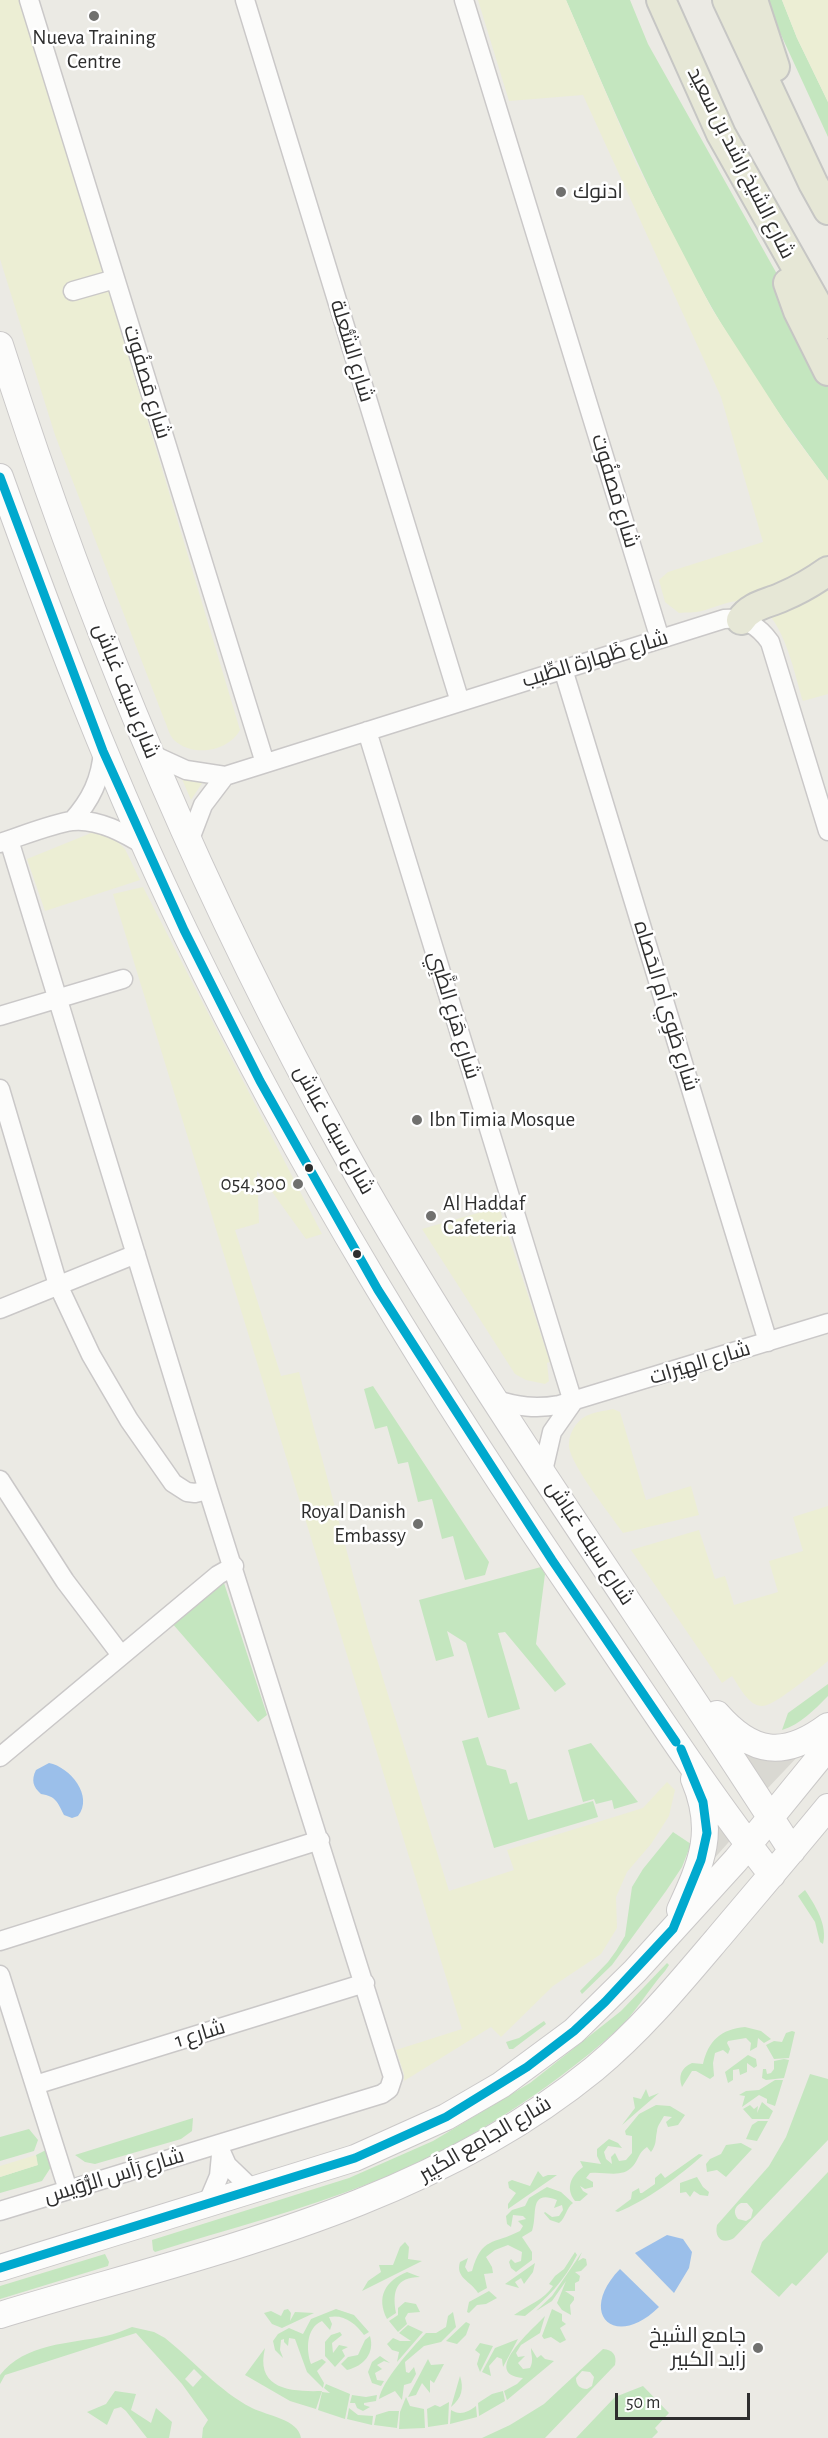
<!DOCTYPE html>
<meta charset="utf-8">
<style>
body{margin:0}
#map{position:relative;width:828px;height:2438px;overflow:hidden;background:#ebeae4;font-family:"Alegreya Sans",sans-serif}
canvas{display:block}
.scale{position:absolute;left:615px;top:2393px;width:135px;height:27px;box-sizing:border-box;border:3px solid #2e2e2e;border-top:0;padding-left:8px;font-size:18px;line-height:21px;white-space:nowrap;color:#2e2e2e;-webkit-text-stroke:4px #fff;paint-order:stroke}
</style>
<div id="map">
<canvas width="828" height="2438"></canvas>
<div class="scale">50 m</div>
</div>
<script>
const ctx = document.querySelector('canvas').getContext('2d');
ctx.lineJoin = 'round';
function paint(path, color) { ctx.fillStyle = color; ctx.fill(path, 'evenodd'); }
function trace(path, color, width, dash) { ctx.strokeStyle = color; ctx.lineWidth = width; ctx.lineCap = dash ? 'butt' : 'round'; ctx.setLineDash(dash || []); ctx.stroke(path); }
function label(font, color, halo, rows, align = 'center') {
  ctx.font = font + ' "Alegreya Sans",Cairo,sans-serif'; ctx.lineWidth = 5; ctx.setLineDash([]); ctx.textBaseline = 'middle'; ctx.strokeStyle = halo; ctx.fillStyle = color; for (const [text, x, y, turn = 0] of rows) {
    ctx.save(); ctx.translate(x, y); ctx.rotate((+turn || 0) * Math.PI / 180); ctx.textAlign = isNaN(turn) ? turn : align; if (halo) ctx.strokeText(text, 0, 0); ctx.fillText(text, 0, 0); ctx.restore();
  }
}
paint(new Path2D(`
 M566,0H630L648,44L828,365V481C787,426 746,368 712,308C655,209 611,104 566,0Z
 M765,0H782L797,38L828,102V137Z
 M373,1386L489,1562L485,1575L465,1580L453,1536L442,1539L432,1499L418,1502L408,1462L398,1464L387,1426L375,1429L364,1389Z
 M541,1567L545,1574L536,1644L566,1684L555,1692L505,1632L498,1633L520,1709L488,1718L466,1643L447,1631L454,1656L436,1661L419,1600Z
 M216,1583H224L267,1715L258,1722L171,1622Z
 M828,1684V1696C814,1710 801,1724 782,1730L788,1713Z
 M478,1737L487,1765L506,1770L510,1784L517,1782L528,1820L593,1801L598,1817L494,1848L462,1741Z
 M591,1743L638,1802L614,1809L612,1800L596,1804L594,1799L583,1802L568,1750Z
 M673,1832L691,1844L682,1867L666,1891L612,1965L582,1994L580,1991L608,1962L616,1951L625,1936L632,1887L643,1869Z
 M805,1890C815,1905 828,1925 823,1944L820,1942L815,1922L798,1896Z
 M667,1963L669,1965L665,1971C648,1990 635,2014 616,2031C545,2094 461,2147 373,2182C302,2210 228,2229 155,2252L153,2250L152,2240L349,2178L433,2141L530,2083L621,2011Z
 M544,2021L546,2024L513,2049H509L506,2042L519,2038Z
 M745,2027L761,2031L771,2039L764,2043L758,2038L757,2047L750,2051L751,2043L746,2038L728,2041L727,2043L730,2049L728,2054L723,2050L715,2053L713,2063L714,2076L710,2079L696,2071H692L682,2087C678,2076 681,2068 692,2063L703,2064C708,2041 721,2029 745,2027Z
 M792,2031L795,2032L789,2058L774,2059L766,2045L774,2041L782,2042L786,2033Z
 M748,2055L756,2059L757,2066L754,2068L747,2063V2072L740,2075L739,2069L733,2070V2080L728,2083L725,2072Z
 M784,2059L789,2060L784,2078L766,2080L762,2078L763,2069H766L767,2074L771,2073L774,2069V2061Z
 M810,2074L828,2079V2140L734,2238C723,2245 714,2238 717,2225L769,2166L786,2137ZM741,2203H747L753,2210L751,2218L746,2221L738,2219C733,2213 734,2207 741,2203Z
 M775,2080H783L775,2106L767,2103V2099L759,2095L742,2107L745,2096L739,2095L746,2091L759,2090Z
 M646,2089L649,2097L659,2093L622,2125L635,2108L633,2097L641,2099Z
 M762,2102L773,2111L769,2119H752L743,2109L750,2105L754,2109L758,2106L757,2113Z
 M656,2105L670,2106L685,2115L678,2125L668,2127L666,2122L672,2117L664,2116C662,2120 657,2126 657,2131C655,2140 657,2144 651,2152L647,2147C638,2153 639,2159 633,2166C622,2179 604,2171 590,2173L586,2178L593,2182V2187L585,2189L580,2186L583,2191L588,2194L580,2201H575C565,2188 571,2176 583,2167L580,2161L601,2164L597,2156V2149L609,2139L618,2143L622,2148L608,2146L604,2152L606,2159L612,2164L611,2157L615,2153L619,2161L626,2160L632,2153V2136L626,2135L625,2131L639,2114Z
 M193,2118L192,2131L181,2139L95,2164L85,2162L75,2155Z
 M758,2121H768L757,2141L746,2139L752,2125Z
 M29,2129L38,2140L34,2151L0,2161V2137Z
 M741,2143L752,2149L726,2177L717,2170L707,2172L706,2164L710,2159L721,2154L726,2145Z
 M48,2149L53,2164L42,2181L0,2193V2177L37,2165L36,2155Z
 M699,2154L703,2155C681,2175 646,2201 618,2212L615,2211L631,2199L632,2192L639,2188L640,2193H642L655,2184V2178L661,2173L665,2178Z
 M538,2171L543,2177L548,2175H557L508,2209V2204L516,2193L509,2188L508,2182L512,2180L530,2186Z
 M828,2172V2252L796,2286L792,2283L779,2297L751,2272L762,2242Z
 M697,2177L703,2187L709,2192L708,2196L700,2195L694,2191L690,2197L686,2192L680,2193V2183Z
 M547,2187L561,2192L573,2203C566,2208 566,2218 559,2223L550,2220L544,2213L545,2212L552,2217L559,2216L563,2210L562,2205L554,2208L557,2200C528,2189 538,2215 532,2231L522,2237L532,2252V2260L516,2272L511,2268L509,2262L511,2259L515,2263L521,2261L522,2252L508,2245L495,2250L486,2257L492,2267L493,2273L484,2274L487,2288L478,2293C471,2281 455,2278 460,2262L468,2258L465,2267L468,2272L472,2271C482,2236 493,2245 520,2231L523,2226L518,2221L526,2219L523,2216L513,2215L511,2227L507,2224L506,2216L512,2210L525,2206L529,2198Z
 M405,2242L409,2247L408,2259L422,2261L362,2291L368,2281L381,2272L379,2265H393L400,2247Z
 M575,2252L577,2255C565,2280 547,2299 525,2316L514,2315C528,2305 544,2300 553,2286L549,2284L555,2276L564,2269Z
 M582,2252L578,2261L583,2258L586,2259L587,2265L581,2271L575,2272L580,2276L579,2281L575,2283V2291H565L574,2297V2300L570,2305L571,2315L562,2310L557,2303L566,2281L552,2301L536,2311L552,2296Z
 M105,2254L109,2262L108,2266L0,2299V2286Z
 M535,2263L533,2272L524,2284L521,2278L515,2282L519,2288L505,2284Z
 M407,2272L420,2277C396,2277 392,2291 396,2313L387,2319C376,2297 385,2281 407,2272Z
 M489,2291L497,2298L486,2304L477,2305L469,2313L467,2312L469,2302Z
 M405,2302L416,2304L420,2312L408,2313L405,2318L407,2324L398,2332L389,2321L398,2315V2308Z
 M288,2309L291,2313L290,2321L295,2312L314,2313L282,2328L272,2324L264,2313L271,2311L281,2316L284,2310Z
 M336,2309L354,2315L369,2332L364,2335C355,2323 344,2314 329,2317L332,2324L330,2330L322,2321C306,2328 306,2350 311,2364L322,2359L326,2362L317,2371L324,2383L323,2388L307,2372L295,2339L289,2338L288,2346L284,2342V2339L281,2340L280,2350L283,2358L275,2350L273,2341L278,2334L289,2328L303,2334L311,2319Z
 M552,2309L562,2314V2321L566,2324L560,2328L566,2340L560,2343L551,2337L544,2339L542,2336Z
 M453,2312L456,2327L441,2342L424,2346L405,2362L406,2372L409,2373L414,2367L416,2374L411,2383L404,2385L402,2400L395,2391L379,2399C382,2381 410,2350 426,2333H436L446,2327L448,2316Z
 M545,2316L540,2333L521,2345L516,2353L518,2357L525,2356L518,2363L523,2369L530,2368C534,2360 531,2356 531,2348L537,2358L541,2355L545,2359L554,2361L507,2400L504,2391L517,2384L523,2378C480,2374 533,2329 545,2316Z
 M466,2322L470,2324L466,2335L457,2344L446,2341Z
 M408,2325L423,2332L397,2362L399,2352L392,2350L387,2344L393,2338L400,2341H411L399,2333Z
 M132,2327L154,2332L165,2338C194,2361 219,2391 252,2408C268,2416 298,2419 301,2438H202L203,2428L208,2420L182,2384L136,2333L5,2375L0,2384V2375C25,2343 69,2344 106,2336C115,2334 124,2330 132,2327ZM194,2369L202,2377L193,2387L185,2379Z
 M340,2332L342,2335L332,2343L333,2353L339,2345L348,2347L342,2350L345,2356L335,2367L325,2356V2342L331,2335Z
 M370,2336C375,2353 364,2366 347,2370L341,2364L348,2357L358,2355L365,2340Z
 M518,2339L503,2367L502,2359L497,2357L489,2366L491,2376L482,2372L495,2348Z
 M480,2343L493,2346L480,2372L477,2364L480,2354L475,2350Z
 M265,2348C255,2389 290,2392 322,2391L316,2409L290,2401L245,2375Z
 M603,2349C613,2350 617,2355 615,2365L545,2438H482L510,2425L544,2404ZM582,2371L590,2372L594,2377L592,2386L587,2389C580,2389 576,2385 576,2378Z
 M380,2356L390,2363L384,2361L377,2365L382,2369L375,2373L377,2380L384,2381L381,2386L372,2383L368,2372L372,2362Z
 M428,2359L431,2365L444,2364L434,2383L430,2380V2393L422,2383L416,2395L408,2397Z
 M460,2376C464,2388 462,2398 451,2407Z
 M326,2384L350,2394L345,2419L318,2410L322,2392L330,2393L324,2388Z
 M643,2386L669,2413L655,2428L658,2432L652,2438H576L615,2397Z
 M115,2391L136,2394L131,2410L151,2423L156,2408L172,2422L169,2438H147L126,2411L121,2407L114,2409L107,2425L87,2412L106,2404Z
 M503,2391L505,2401L479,2416L478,2403L492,2394Z
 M352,2395L366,2397L377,2395L376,2401L364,2403V2405L370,2407L363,2411L357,2408L355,2403H350Z
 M406,2397L410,2406L424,2409L425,2428L399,2429L400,2412Z
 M449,2402L448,2424L428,2427L427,2409L435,2405L440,2407Z
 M476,2406L477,2417L450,2424L451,2410C460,2416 468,2412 476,2406Z
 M349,2408L358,2415L373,2416L372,2425L347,2419Z
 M389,2411H399L397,2428L374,2425L376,2415Z`), '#c4e6bf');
paint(new Path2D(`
 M0,0H22L240,730C229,751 193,758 174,740C169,735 167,725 164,719L55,435L0,259Z
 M478,0H566L636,163L712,309L792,433L828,481V694L803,701C793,670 781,597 738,601C726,602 713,608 702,611C695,613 687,612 679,613L665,602L659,580L668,572L763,542L721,397L583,95L509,101Z
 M782,0H828V102L797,38Z
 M176,765L208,774L191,800Z
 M91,833L110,834L125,849L140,880L45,911L27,859Z
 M143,887L322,1234L306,1239L257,1171L259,1223L235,1230L281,1376L299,1372L367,1627L449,1891L514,1870L507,1850L643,1808L667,1782L675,1790L669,1816L651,1844L627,1872L616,1897L617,1928L601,1954L553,1986L501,2037L491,2027L404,2081V2074L396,2050L462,2029L113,894Z
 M499,1207L550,1362L547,1363L549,1381L545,1384L526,1380L515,1374L422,1229Z
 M613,1409L620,1412L646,1500L691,1486L699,1515L623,1533C610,1514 572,1467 569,1447C568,1435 575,1422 586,1416C594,1412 604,1411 613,1409Z
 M828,1506V1661C817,1670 773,1708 761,1706C748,1705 739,1686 732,1676L722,1683L631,1550L699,1530L715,1579L725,1576L734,1605L778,1592L769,1561L803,1551L793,1517Z
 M36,2155L38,2165L0,2177V2166Z`), '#eceed4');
paint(new Path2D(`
 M738,1747L802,1752L766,1790Z
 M713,1812L735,1835L704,1870Z`), '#d9d8d2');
paint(new Path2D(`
 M49,1763C70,1767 94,1796 78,1816L72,1818L64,1815C58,1803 56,1796 41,1794C33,1787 31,1780 36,1770Z
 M667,2235L683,2239L692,2252L689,2268L674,2293L635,2253Z
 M620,2269L659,2307C614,2351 577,2313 620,2269Z`), '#9bbfea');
const street = new Path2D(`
 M29,0L265,763
 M245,0L460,702
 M464,0L660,639
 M73,291L115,279
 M563,669L768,1342
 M367,731L573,1402
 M151,754L186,770L225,776L724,619C744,617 758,625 770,642L828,831
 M72,821C91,800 101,779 103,751
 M190,839L203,805L225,776
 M0,843C19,837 54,823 72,821C98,818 126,834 147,847
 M0,1016L123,979
 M0,1089L58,1285L91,1355L129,1420L173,1483L187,1492L195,1493L208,1490
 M0,1309L136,1254
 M494,1399C517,1407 536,1409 559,1405L828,1323
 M543,1471L552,1432L573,1402
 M0,1480L65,1581L121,1655
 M0,1757L218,1575L234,1566
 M0,1941L320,1840
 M0,1975L68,2190
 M35,2085L365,1983
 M218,2145L227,2165L252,2189
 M208,2202L219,2176L221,2155
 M0,2211L382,2094L389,2089L393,2077L208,1490L9,840`);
const secondary = new Path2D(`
 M0,345C88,622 202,895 343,1149C478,1392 643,1617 792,1851
 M0,477C55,631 114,785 185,932C300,1170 438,1394 587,1611C647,1699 706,1791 772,1875
 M717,1714C752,1754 784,1759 828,1726
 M680,1910C702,1862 716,1831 694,1779
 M0,2268L355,2158L446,2117L501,2085L574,2031L635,1971L736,1860L828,1747
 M0,2315C205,2253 424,2208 594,2069C641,2030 679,1984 718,1938C755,1894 792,1851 828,1807`);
const primary = new Path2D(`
 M661,0L721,134L828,324
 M727,0L813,183L828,210
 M753,0L775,67
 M788,283L798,311L828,371
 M741,620C751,605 767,604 782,597C799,590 814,581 828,571`);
trace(street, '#cac8c8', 21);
trace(secondary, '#cac8c8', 28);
trace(primary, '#c6c6c4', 32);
trace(street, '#fcfcfb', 18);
trace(secondary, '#fcfcfb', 26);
trace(primary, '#e6e7d6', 28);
trace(new Path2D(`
 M0,477L103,751L184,930L260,1081L378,1290L552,1560L676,1742
 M0,2268L355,2158L446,2117L527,2067L574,2031L605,2002L673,1929L701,1860L707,1833L703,1802L681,1749`), '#00a9ce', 9);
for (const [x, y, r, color] of [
 [94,16,6,"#70706e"],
 [561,192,6,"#70706e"],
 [417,1120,6,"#70706e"],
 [309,1168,5,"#2e2e2e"],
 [298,1184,6,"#70706e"],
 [431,1216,6,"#70706e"],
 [357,1254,5,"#2e2e2e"],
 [418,1524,6,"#70706e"],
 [758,2348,6,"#70706e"]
]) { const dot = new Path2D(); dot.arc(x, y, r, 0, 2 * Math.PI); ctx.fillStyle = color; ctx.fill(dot); trace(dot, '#fff', 2); }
label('21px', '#2e2e2e', '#fff', [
 ["Nueva Training",94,38,"center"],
 ["Centre",94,62,"center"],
 ["ادنوك",573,192],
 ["Ibn Timia Mosque",429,1120],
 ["054,300",286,1184,"right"],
 ["Al Haddaf",443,1204],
 ["Cafeteria",443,1228],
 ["Royal Danish",406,1512,"right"],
 ["Embassy",406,1536,"right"],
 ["جامع الشيخ",746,2336,"right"],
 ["زايد الكبير",746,2360,"right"]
], 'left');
label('21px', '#2e2e2e', '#fff', [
 ["شارع الشيخ راشد بن سعيد",741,163,63],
 ["شارع الشُّعلة",352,351,73],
 ["شارع مَصفُوت",147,382,73],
 ["شارع مَصفُوت",615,491,73],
 ["شارع ظَهارة الطِّيب",595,659,-17],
 ["شارع سيف غباش",126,691,68],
 ["شارع طَوِي أم الحَصاه",666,1006,73],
 ["شارع هَزع الظَّبِي",454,1015,73],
 ["شارع سيف غباش",334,1130,61],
 ["شارع الهِيَرات",700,1363,-17],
 ["شارع سيف غباش",590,1543,57],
 ["شارع 1",200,2034,-17],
 ["شارع الجامِع الكَبِير",485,2139,-30],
 ["شارع رَأس الرُّوَيس",114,2176,-17]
]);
</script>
